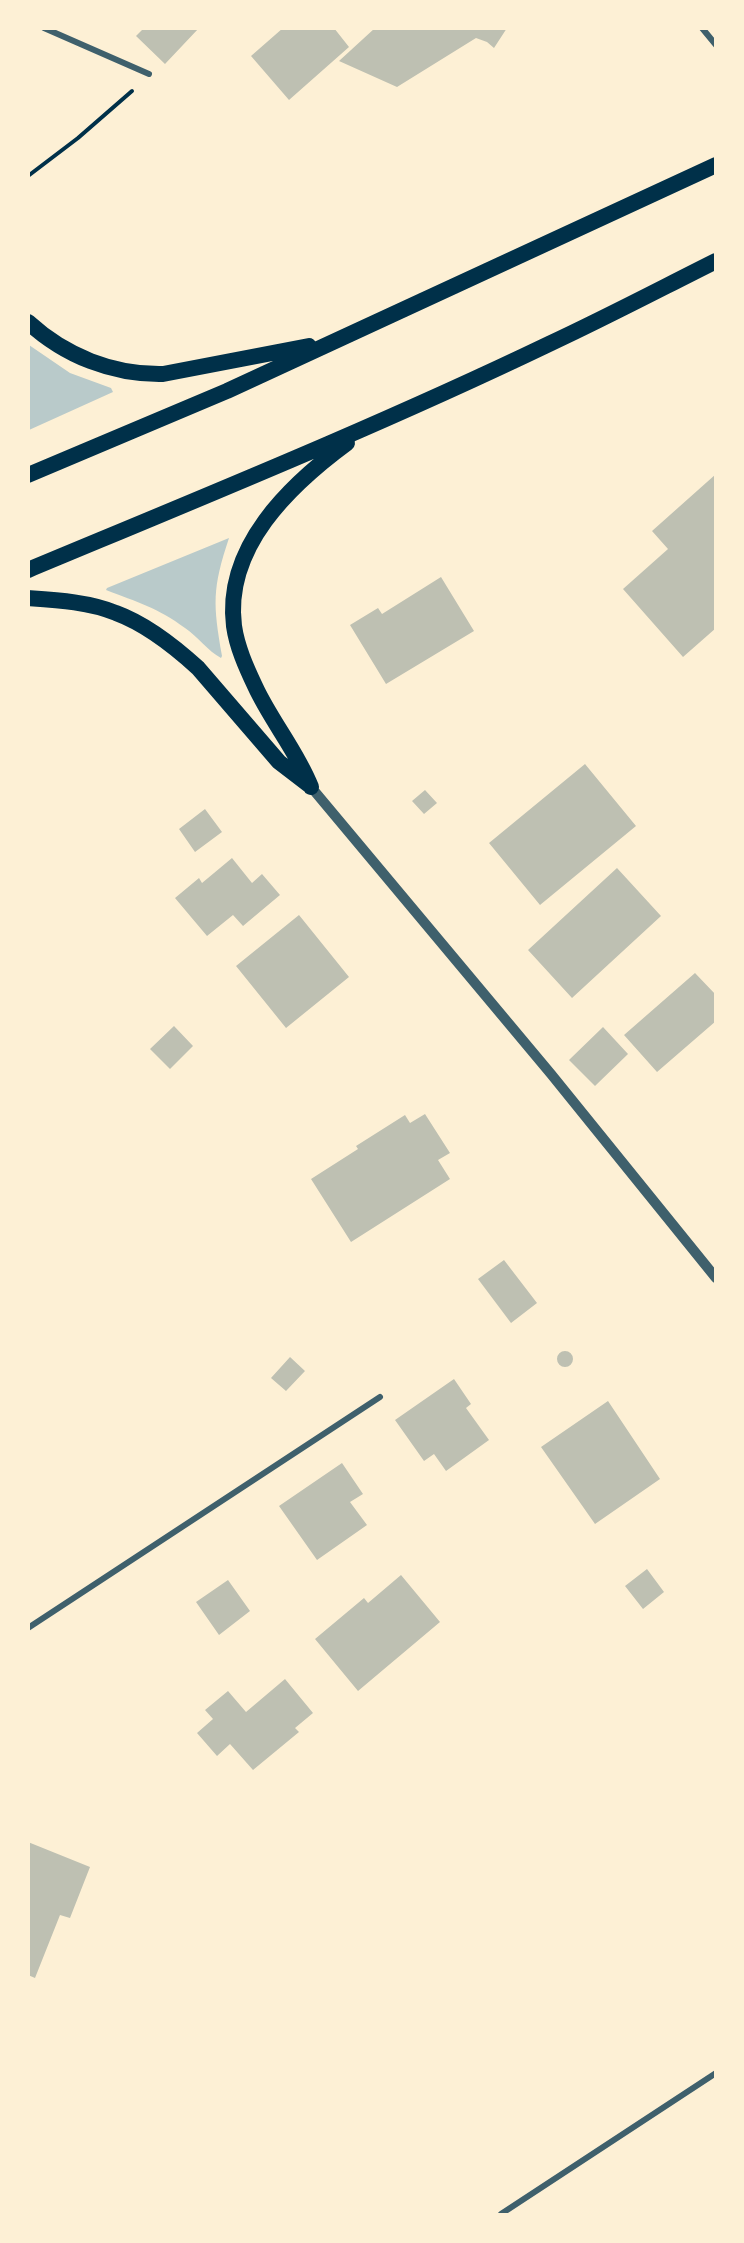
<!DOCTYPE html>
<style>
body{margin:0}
#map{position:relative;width:744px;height:2243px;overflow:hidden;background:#fdf0d5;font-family:Montserrat,sans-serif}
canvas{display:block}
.frame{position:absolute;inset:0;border:30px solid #fdf0d5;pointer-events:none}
</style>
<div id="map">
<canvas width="744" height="2243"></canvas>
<div class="frame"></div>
</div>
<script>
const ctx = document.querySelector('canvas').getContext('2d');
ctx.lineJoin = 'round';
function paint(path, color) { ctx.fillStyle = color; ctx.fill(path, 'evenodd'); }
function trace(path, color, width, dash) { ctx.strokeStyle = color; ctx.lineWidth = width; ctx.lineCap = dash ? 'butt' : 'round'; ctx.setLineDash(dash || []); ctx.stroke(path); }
paint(new Path2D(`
 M29,345L70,373L111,388L113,392L29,430Z
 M229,538C212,589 213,604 222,656L221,658C208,651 198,637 185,628C158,608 137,602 106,590L107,588Z`), '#b9caca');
paint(new Path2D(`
 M144,28H199L165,64L136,36Z
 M283,28H334L349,47L289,100L251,56Z
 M375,28H507L494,48L487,42L476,38L397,87L339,61Z
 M716,474V628L683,657L623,589L668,549L652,531Z
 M441,577L474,631L386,684L350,625L378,608L382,614Z
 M585,764L636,826L540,905L489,843Z
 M425,790L437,803L424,814L412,801Z
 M205,809L222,832L195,852L179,829Z
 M232,858L252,883L262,874L280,895L243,926L233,915L207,936L175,898L199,878L202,883Z
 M617,868L661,916L572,998L528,950Z
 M299,915L349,977L286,1028L236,966Z
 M695,973L716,995V1021L657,1072L624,1035Z
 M174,1026L193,1046L170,1069L150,1049Z
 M603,1027L628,1054L595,1086L569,1060Z
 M425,1114L450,1153L438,1160L450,1179L351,1242L311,1179L358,1149L356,1146L405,1115L410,1123Z
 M504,1260L537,1303L511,1323L478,1279Z
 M557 1359a8 8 0 1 1 16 0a8 8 0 1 1-16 0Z
 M290,1357L305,1371L286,1391L271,1378Z
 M454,1379L471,1404L466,1408L489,1440L446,1471L434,1454L424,1461L395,1420Z
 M608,1401L660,1479L595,1524L541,1447Z
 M342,1463L363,1494L350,1502L367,1525L317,1560L279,1506Z
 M647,1569L664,1592L643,1609L625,1586Z
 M401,1575L440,1622L358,1691L315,1639L364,1598L368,1603Z
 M228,1580L250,1611L219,1635L196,1602Z
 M285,1679L313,1713L295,1728L299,1732L253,1770L230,1744L217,1756L197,1733L213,1719L205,1710L228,1691L246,1712Z
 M28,1842L90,1867L70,1918L60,1915L35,1978L28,1975Z`), '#bec0b2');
trace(new Path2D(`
 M28,176L78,138L132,91`), '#003049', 4);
trace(new Path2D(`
 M44,28L149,74
 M702,28L716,45
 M28,1628L380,1397
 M501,2214L716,2073`), '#3f606c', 6);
trace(new Path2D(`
 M311,787L551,1074L716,1278`), '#3f606c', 10);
trace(new Path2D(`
 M28,322C65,356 113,375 163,374L309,346
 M28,475L227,391L716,165
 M28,570C203,497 378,426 549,344C605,318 660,289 716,261
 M28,598C57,600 90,602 116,613C146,624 175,647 198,668L279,762L309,785
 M311,787C297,751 271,721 255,686C246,667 237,647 234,626C224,547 290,485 347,443`), '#003049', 16);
</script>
